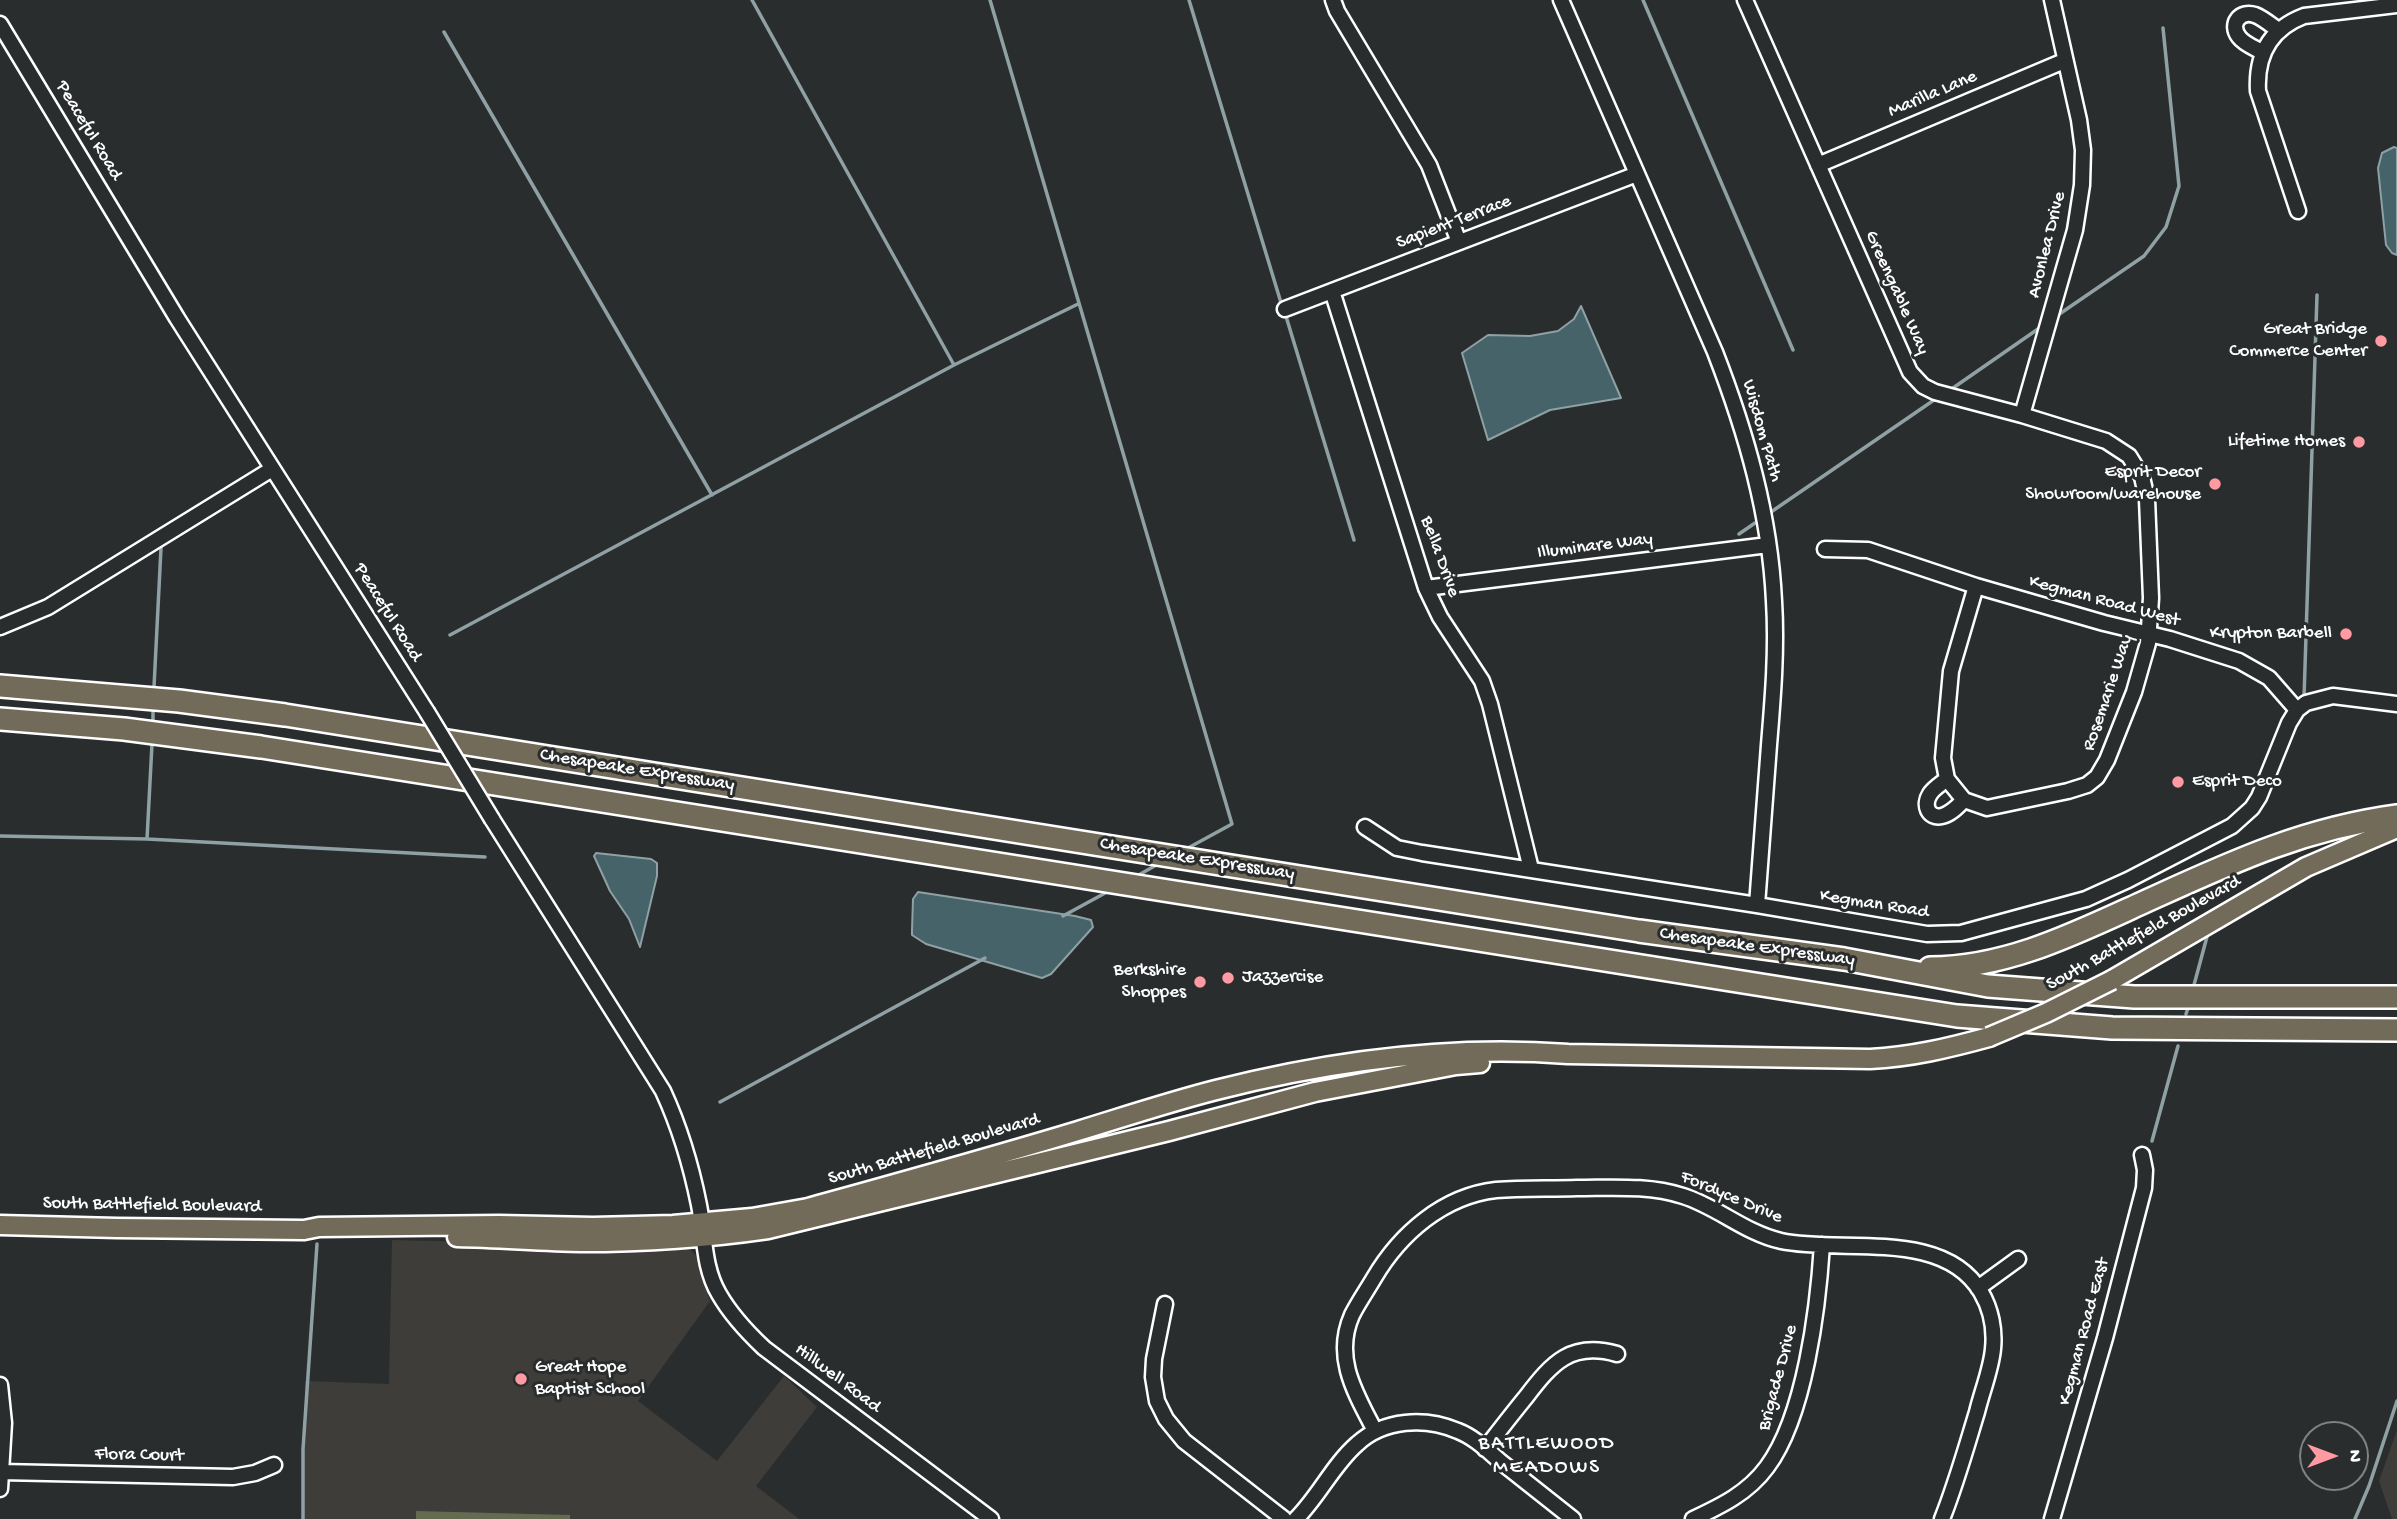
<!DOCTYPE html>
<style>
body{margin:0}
#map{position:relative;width:2397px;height:1519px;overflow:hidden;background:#2a2d2e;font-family:"Gochi Hand",sans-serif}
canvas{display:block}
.north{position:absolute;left:2299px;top:1421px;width:70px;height:70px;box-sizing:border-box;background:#2a2d2e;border:2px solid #7f8182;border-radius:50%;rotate:90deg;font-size:19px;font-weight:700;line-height:28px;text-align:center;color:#fff}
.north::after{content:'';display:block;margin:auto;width:24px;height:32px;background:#ff9aa2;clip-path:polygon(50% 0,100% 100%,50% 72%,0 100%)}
</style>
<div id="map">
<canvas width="2397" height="1519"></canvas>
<div class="north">N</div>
</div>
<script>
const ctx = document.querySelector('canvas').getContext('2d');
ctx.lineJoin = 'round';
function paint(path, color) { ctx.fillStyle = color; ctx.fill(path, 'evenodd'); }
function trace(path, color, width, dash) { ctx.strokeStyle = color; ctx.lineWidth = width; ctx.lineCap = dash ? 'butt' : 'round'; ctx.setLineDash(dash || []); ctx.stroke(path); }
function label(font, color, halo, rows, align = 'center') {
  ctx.font = font + ' "Gochi Hand",sans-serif'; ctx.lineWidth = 6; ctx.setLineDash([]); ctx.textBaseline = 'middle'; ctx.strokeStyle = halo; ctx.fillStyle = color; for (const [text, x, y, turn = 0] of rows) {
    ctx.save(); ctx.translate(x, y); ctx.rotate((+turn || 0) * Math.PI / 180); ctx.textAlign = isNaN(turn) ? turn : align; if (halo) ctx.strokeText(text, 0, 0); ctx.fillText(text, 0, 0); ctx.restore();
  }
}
paint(new Path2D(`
 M392,1240L631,1246L678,1245L692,1251L697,1257L710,1301L638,1401L717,1461L784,1376L817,1407L756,1486L799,1519H303L305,1381L389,1384Z
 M2397,1430V1519H2392L2379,1481Z`), '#3e3d3a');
paint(new Path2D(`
 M416,1511L570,1515V1519H416Z`), '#646b51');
const water = new Path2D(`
 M2394,147L2397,148V255L2392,253L2386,245L2378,168L2382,153Z
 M1581,306L1621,398L1550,410L1488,440L1462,353L1488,335L1530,336L1558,331L1574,319Z
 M596,853L651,859L657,863V876L640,947L629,919L610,891L594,856Z
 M918,892L1075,916L1091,920L1093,927L1051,974L1042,978L926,944L912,935V930L913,899Z`);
paint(water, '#456368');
trace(water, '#8fa1a4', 2);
trace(new Path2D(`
 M752,0L954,365
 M990,0L1232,824L1188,848
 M1189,0L1282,306
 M1643,0L1793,350
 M444,32L712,495
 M1285,313L1354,540
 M2058,315L2144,256L2166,227L2179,186L2163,28
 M1953,388L2038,329
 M1771,512L1934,400
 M1739,534L1755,523
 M450,635L954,365L1078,304
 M154,687L161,548
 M2304,698L2317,295
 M153,721V710
 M0,836L147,839L485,857
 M147,839L152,744
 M1137,876L1158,864
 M1063,916L1107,892
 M2194,985L2208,933
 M2186,1014L2188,1008
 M720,1102L985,958
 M2152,1141L2178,1046
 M303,1519V1449L317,1244
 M2355,1519L2369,1486L2397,1401`), '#8fa1a4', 3.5);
const minor = new Path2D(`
 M1333,0L1337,11L1429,165L1459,242
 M1561,0L1715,352C1746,432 1770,515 1774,601C1777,649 1773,697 1769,745C1765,798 1761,852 1757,905
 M1745,0L1910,372L1923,386L1935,392L2022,415L2106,441L2129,456L2142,477L2147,499L2151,598L2148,643L2134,692L2107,760L2097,777L2087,785L2068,791L1987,808L1964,800L1947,779L1943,758L1951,671L1976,586
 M0,24L177,318L427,712
 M2262,52C2255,48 2244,44 2239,37C2229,24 2240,10 2255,15C2263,18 2271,25 2278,30
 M1818,165L2064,61
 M2298,211L2258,91C2256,55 2270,29 2304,16L2397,5
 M1332,291L1426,588L1440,617L1482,681L1490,704L1531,869
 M1285,309L1637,174
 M2022,415L2075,230L2082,185L2083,150L2079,120L2052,0
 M1825,549L1868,550L1976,586L2104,623L2170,639L2239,661L2269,678L2297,710
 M1426,588L1768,545
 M0,627L48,607L272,469
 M1947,779C1941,784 1934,788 1930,794C1923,805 1928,819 1942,816C1951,814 1958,806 1964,800
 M492,819L663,1091C680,1128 691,1165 699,1205C705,1235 703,1267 719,1294C731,1315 747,1332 764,1348L991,1519
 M1365,827L1397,848L1422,853L1757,905L1927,934L1961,933L2086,899L2128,880L2232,826L2252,808L2259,797L2289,723L2297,710L2306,703L2333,696L2397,704
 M1978,1288L2018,1259
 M1165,1304L1154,1359L1153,1377L1157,1401L1166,1419L1184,1441L1284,1519
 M0,1385L4,1423L0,1489
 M1375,1431C1356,1394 1333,1358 1352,1315C1358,1303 1367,1290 1374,1278C1400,1234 1443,1196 1496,1190C1523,1188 1550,1189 1577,1188C1613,1188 1648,1185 1683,1196C1718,1207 1745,1233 1781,1241C1843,1254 1943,1228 1981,1292C1991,1309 1995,1330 1993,1349C1991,1370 1982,1391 1977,1412C1966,1448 1956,1484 1942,1519
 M1485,1449C1499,1431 1512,1414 1526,1397C1552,1363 1571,1341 1617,1354
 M1,1472L233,1477L255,1473L274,1465
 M1296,1519C1319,1496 1333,1465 1357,1444C1384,1419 1425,1417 1458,1431C1474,1437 1488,1451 1501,1462C1525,1481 1549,1500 1573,1519
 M1693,1519C1721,1506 1748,1493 1767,1467C1805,1416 1818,1308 1822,1245
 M2052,1519L2105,1338L2144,1188L2145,1170L2142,1155`);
const major = new Path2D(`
 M2112,980L2306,867L2397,828
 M0,1225L117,1228L304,1230L319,1227L499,1225L593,1227L673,1225L752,1218L808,1208C898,1183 989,1158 1078,1131C1124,1117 1169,1102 1216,1090C1330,1061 1450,1045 1568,1054L1870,1059C1911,1057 1949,1048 1989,1037
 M457,1237C498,1238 540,1241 581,1242C644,1242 706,1238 768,1229L1169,1131L1315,1092L1456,1065L1480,1063`);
const highway = new Path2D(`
 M0,686L179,701L285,715L1639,931L1844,959L1988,986L2134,997H2397
 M0,719L124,729L261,747L1957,1016L2112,1028L2397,1030
 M1930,968C2006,968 2074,934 2142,903C2228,864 2301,829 2397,816`);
trace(minor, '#fff', 19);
trace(major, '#fff', 23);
trace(highway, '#fff', 26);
trace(minor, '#2a2d2e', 14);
trace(major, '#726b5a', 18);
trace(highway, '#726b5a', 21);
const minorBridge = new Path2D(`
 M427,712L492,819`);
const majorBridge = new Path2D(`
 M1989,1037L2046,1013L2112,980`);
trace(minorBridge, '#fff', 19, []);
trace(majorBridge, '#fff', 23, []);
trace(minorBridge, '#2a2d2e', 14);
trace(majorBridge, '#726b5a', 18);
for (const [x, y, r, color] of [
 [2381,341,7,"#ff9aa2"],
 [2359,442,7,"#ff9aa2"],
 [2215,484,7,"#ff9aa2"],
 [2346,634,7,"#ff9aa2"],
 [2178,782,7,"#ff9aa2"],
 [1228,978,7,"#ff9aa2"],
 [1200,982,7,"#ff9aa2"],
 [521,1379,7,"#ff9aa2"]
]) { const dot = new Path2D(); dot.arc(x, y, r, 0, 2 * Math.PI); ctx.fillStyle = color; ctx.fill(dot); trace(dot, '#2a2d2e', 2.5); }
label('19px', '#fff', '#2a2d2e', [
 ["Marilla Lane",1933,95,-23],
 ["Peaceful Road",88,131,59],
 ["Sapient Terrace",1454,223,-21],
 ["Avonlea Drive",2048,245,-76],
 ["Greengable Way",1896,293,66],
 ["Wisdom Path",1761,431,74],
 ["Illuminare Way",1595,547,-7],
 ["Bella Drive",1439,557,70],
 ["Kegman Road West",2104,602,15],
 ["Peaceful Road",387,613,58],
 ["Rosemarie Way",2109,693,-71],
 ["Chesapeake Expressway",637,771,9],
 ["Chesapeake Expressway",1197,860,9],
 ["Kegman Road",1874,905,9],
 ["South Battlefield Boulevard",2144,934,-29],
 ["Chesapeake Expressway",1757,948,8],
 ["South Battlefield Boulevard",934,1150,-16],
 ["Fordyce Drive",1731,1198,23],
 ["South Battlefield Boulevard",152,1206,1],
 ["Kegman Road East",2085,1332,-75],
 ["Brigade Drive",1779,1378,-75],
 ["Hillwell Road",837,1379,37],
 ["Flora Court",139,1456,1]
]);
label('19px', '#fff', '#2a2d2e', [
 ["Great Bridge",2367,330],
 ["Commerce Center",2367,352],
 ["Lifetime Homes",2345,442],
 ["Esprit Decor",2201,473],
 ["Showroom/warehouse",2201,495],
 ["Krypton Barbell",2332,634],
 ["Esprit Deco",2192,782,"left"],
 ["Berkshire",1186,971],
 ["Shoppes",1186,993],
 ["Jazzercise",1242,978,"left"],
 ["Great Hope",535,1368,"left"],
 ["Baptist School",535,1390,"left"]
], 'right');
ctx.letterSpacing = '2px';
label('21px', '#fff', '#2a2d2e', [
 ["BATTLEWOOD",1547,1445],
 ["MEADOWS",1547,1469]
]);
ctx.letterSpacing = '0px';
</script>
